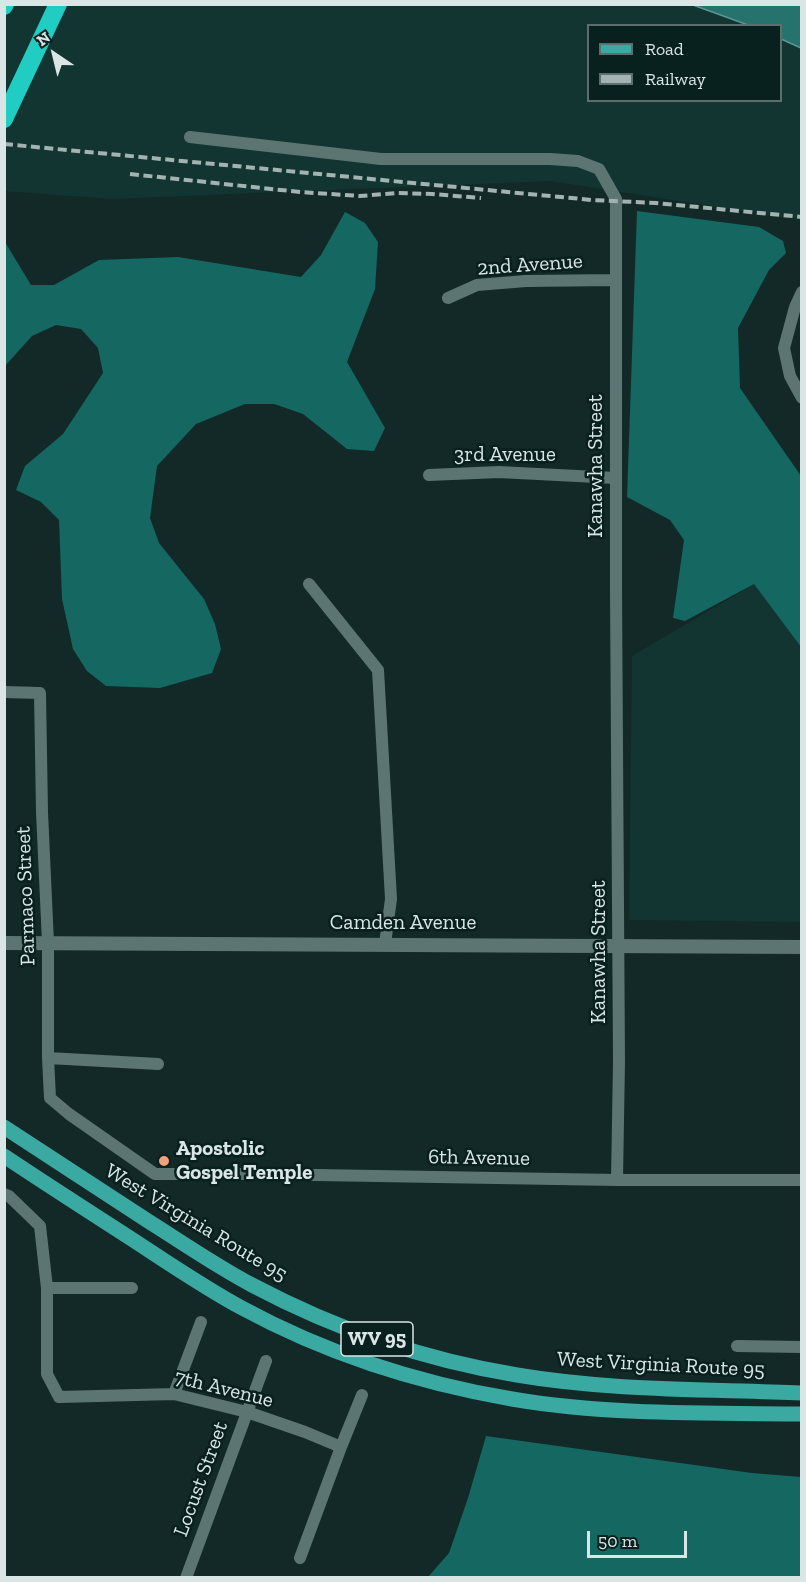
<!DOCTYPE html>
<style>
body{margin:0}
#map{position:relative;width:806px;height:1582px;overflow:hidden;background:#122927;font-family:"Zilla Slab",serif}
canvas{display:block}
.frame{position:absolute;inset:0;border:6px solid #d9e6e5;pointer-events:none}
.legend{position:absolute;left:587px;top:24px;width:195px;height:78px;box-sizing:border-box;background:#08201e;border:2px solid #5c6f6e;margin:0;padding:8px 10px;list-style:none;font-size:18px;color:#d9e6e5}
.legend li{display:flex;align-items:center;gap:12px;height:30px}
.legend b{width:30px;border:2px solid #5c6f6e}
.north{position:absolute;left:24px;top:24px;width:60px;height:60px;-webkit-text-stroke:4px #08201e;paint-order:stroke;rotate:325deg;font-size:16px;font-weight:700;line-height:24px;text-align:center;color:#d9e6e5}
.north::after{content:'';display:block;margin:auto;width:21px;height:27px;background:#d9e6e5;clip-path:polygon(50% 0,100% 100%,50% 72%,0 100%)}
.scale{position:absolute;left:587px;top:1531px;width:100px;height:27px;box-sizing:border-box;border:3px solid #d9e6e5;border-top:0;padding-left:8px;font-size:18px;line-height:21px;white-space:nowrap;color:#d9e6e5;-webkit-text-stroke:4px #08201e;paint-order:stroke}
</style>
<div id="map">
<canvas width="806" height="1582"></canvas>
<div class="frame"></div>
<ul class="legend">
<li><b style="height:8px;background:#39a9a2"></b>Road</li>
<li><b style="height:8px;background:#a3b3b2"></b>Railway</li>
</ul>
<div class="north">N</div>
<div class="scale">50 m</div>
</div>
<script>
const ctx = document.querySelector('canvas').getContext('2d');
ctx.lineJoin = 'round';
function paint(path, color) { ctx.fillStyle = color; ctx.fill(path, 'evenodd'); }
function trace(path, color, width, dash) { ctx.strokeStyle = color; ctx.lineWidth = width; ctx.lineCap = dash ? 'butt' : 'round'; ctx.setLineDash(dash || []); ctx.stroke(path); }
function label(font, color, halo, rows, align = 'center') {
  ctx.font = font + ' "Zilla Slab",serif'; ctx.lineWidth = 5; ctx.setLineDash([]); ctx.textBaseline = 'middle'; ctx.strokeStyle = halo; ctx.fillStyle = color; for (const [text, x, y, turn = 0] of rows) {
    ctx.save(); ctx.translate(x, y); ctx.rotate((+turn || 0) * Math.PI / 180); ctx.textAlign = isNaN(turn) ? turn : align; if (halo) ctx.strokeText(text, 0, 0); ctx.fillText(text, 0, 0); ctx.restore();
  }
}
paint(new Path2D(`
 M4,5H693L748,25L588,26V100H780L781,39L801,48V220L550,181L111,199L5,191Z
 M754,584L801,647V922L629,920L632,656Z`), '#123532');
paint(new Path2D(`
 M637,211L759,227L783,241L786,253L769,270L738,328L740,388L801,476V647L754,584L685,621L673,618L684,540L670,520L627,497Z
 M345,212L365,223L378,242L375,289L347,362L385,428L374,451L347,449L303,414L274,404H245L196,424L157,466L150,518L159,543L204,599L215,624L221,649L212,673L160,688L106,686L87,671L73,649L62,599L59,520L41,502L16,490L25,466L63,434L103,373L98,348L81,329L56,325L32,336L5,366V242L31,285H54L99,260L178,257L301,277L321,255Z
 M486,1436L752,1473L801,1477V1577H428L449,1553L468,1498Z`), '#156762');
const water = new Path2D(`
 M693,5H801V48L781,39L780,26L748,25Z`);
paint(water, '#26736d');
trace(water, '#5c9691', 1.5);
trace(new Path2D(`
 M190,137L381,159H550L578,161L599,169L616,199V591L619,1061L617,1180
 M802,292L795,307L784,348L790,376L802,398
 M448,298L477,285L526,281L616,280
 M429,475L499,472L616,478
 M309,584L378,670L391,899L385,944
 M4,692L40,693L42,812L48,943V1058L50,1098L69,1114L155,1174H256L617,1180H802
 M48,1058L158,1064
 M4,1194L9,1196L40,1226L47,1288V1374L59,1397L174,1394L247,1412L305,1432L341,1447
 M47,1288H132
 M737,1346L802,1347
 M174,1394L201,1322
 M300,1558L341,1447L362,1395
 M186,1578L266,1361`), '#5c7572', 12);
trace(new Path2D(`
 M4,943L802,947`), '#5c7572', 14);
trace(new Path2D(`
 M4,1127C52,1158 100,1190 148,1221C183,1243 216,1266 252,1285C335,1329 425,1360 517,1375C611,1391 707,1389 802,1393
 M4,1156C46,1184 88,1211 130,1238C167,1262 203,1287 242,1308C325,1353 418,1383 512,1399C605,1415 706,1413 802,1414`), '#39a9a2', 15);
trace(new Path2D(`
 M4,6L5,4
 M4,119L58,4`), '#21ccc2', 18);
trace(new Path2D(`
 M4,144L592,200L656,203L802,217
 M130,174L300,192L360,196L396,193L432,194L481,198`), '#a3b3b2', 4, [9, 4.5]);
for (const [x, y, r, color] of [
 [164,1161,6,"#f1a17b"]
]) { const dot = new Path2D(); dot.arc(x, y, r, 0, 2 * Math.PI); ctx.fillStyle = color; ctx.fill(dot); trace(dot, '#08201e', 2); }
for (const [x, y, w] of [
 [377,1339,72]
]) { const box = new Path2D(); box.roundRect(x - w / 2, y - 17, w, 34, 4.5); ctx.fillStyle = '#08201e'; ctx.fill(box); trace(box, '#d9e6e5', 1.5); }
label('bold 20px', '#d9e6e5', null, [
 ["WV 95",377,1339]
]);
label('21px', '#d9e6e5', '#08201e', [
 ["2nd Avenue",530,265,-4],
 ["3rd Avenue",505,455],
 ["Kanawha Street",596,466,-90],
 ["Parmaco Street",26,896,-92],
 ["Camden Avenue",403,923],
 ["Kanawha Street",599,952,-90],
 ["6th Avenue",479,1158,1],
 ["West Virginia Route 95",196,1223,31],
 ["West Virginia Route 95",661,1365,3],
 ["7th Avenue",224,1389,14],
 ["Locust Street",201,1479,-70]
]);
label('bold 21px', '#d9e6e5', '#08201e', [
 ["Apostolic",176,1149],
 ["Gospel Temple",176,1173]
], 'left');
</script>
